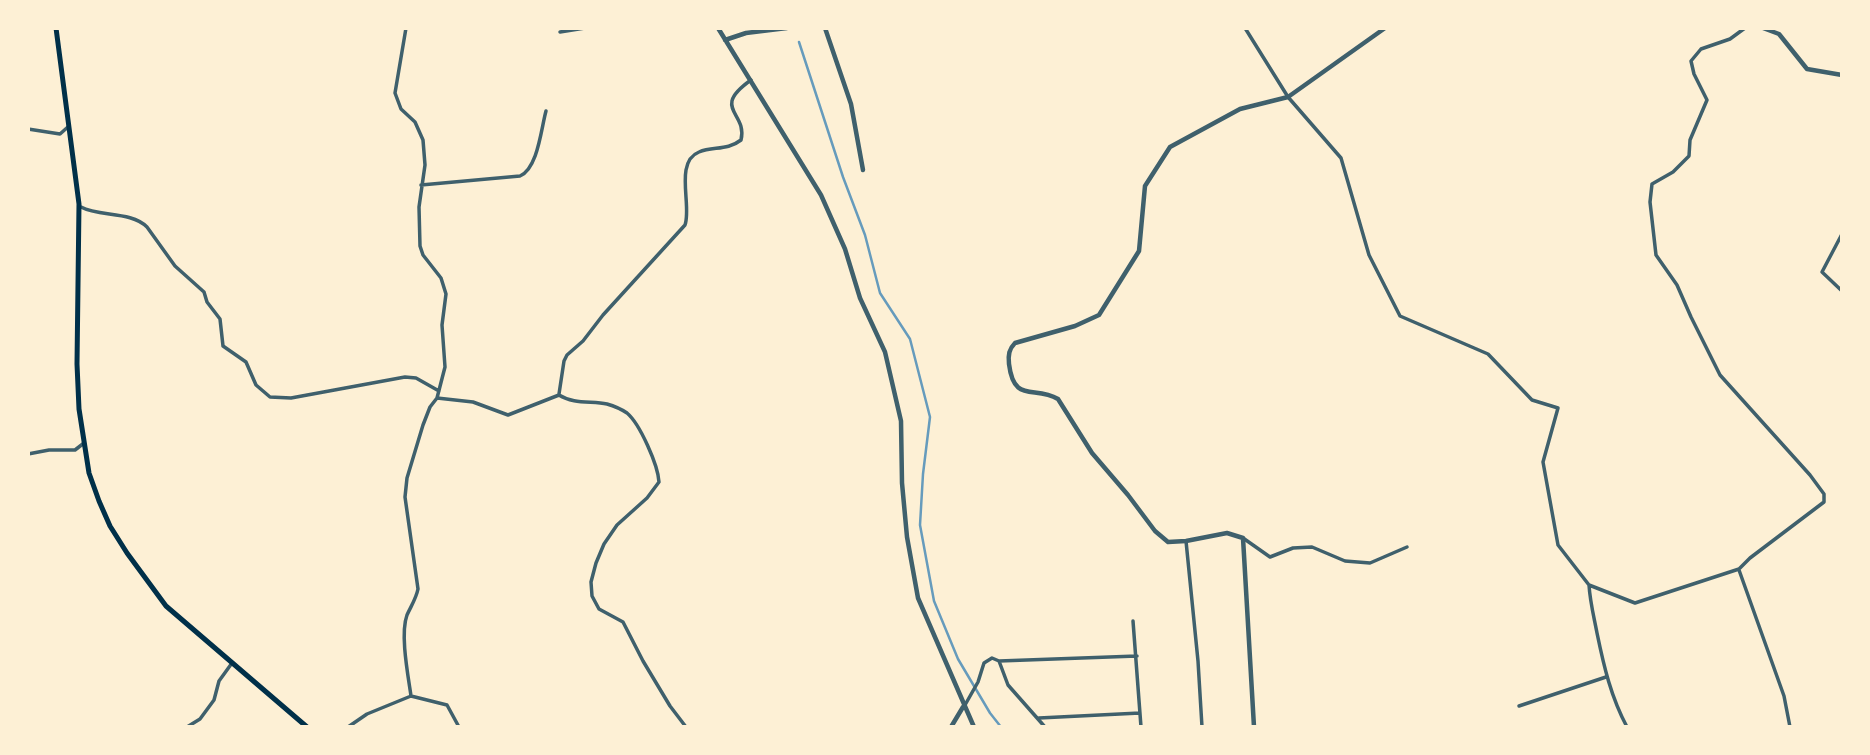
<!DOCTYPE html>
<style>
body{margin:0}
#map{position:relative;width:1870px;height:755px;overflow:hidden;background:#fdf0d5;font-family:"Roboto Condensed",sans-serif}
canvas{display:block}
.frame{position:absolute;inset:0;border:30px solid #fdf0d5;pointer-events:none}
</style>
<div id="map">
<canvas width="1870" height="755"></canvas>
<div class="frame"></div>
</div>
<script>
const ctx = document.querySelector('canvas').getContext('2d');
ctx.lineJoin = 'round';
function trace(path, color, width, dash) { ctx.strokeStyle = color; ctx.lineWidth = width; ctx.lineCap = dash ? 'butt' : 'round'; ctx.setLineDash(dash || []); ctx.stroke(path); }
trace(new Path2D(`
 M799,42L843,177L865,235L880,293L910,339L930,417L923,474L920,525L934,601L958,659L990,713L1001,727`), '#669bbc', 2.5);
trace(new Path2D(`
 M406,28L395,93L401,109L415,122L423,140L425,165L419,207L420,246L423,255L441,278L446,294L442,325L445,367L437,398L430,407L423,425L407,478L405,497L418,589C416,599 411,606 407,615C400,634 408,675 411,696
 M1245,28L1288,97L1341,158L1369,255L1400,316L1488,354L1532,400L1558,408L1543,462L1558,545L1589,585L1635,603L1739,569L1750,558L1824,502V494L1810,475L1720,375L1691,317L1677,285L1656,255L1650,202L1652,184L1673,172L1689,156L1690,140L1707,100L1694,74L1691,61L1701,49L1730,39L1745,28
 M560,32L585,28
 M28,129L60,134L69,126
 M421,185L520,176C538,168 541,129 546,111
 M81,207C99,217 131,211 147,227L175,266L204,292L207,302L220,319L223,346L246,362L256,385L270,397L291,398L405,377L416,378L439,391
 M1842,234L1822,272L1842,291
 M559,394L564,361L567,355L583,341L603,315L685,225C692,206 674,162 699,152C713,146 727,151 741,140C748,112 710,109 751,80
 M437,398L473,402L508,415L559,395C573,404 591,401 607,404C614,406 621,409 627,413C640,424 658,465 659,482L647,498L617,525L604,544L596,563L591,582L592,596L599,609L623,622L643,661L670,706L686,727
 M28,454L49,450H75L84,443
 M1243,538L1270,557L1293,548L1312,547L1345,561L1370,563L1407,547
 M1186,541L1198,661L1202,727
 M1739,570L1784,696L1790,727
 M1589,585C1590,602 1594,617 1597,633C1604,667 1611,697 1627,727
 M1133,621L1141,727
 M999,661L1008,685L1045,727
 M965,705L978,682L984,663L992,658L999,661L1137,656
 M1519,706L1606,677
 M1039,718L1140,713
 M187,727L200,719L214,700L219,681L232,663
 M348,727L367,714L411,696L447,705L459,727`), '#3f606c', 3.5);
trace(new Path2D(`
 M718,28L821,195L845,249L860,298L885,352L901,421L902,483L907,537L918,598L974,727
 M825,28L851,104L863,170
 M1763,28L1779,34L1807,69L1842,75
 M725,40L746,33L787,28
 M951,727L963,707
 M1254,727L1243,538L1227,533L1186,541L1168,542L1155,531L1128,495L1092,453L1058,399C1034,385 1014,404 1009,364C1008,355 1009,349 1015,343L1075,326L1099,315L1139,251L1145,186L1170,147L1240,109L1288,97L1385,28`), '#3f606c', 4.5);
trace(new Path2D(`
 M56,28L79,204L77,364L79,409L89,473L99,501L110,526L127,553L166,606L307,727`), '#003049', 5);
</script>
